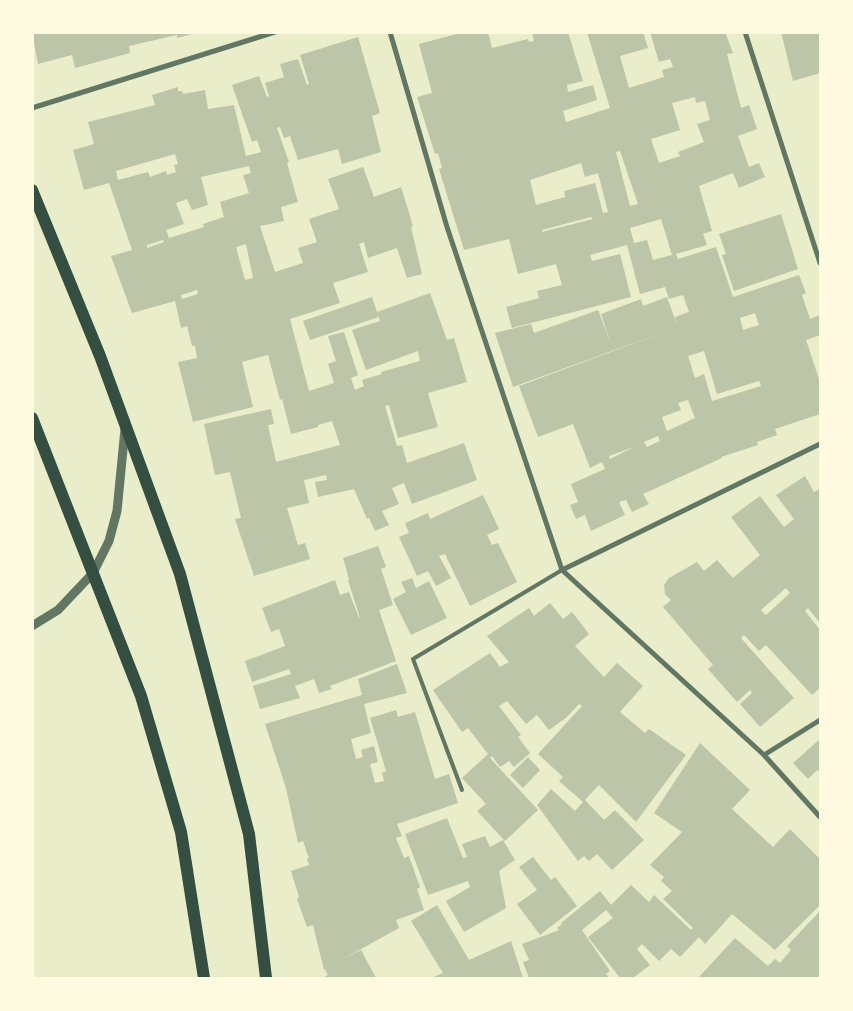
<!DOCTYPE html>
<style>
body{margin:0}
#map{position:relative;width:853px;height:1011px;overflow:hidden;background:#e9edc9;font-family:"Alegreya Sans",sans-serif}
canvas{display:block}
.frame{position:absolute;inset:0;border:34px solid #fefae0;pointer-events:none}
</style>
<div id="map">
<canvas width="853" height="1011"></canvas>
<div class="frame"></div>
</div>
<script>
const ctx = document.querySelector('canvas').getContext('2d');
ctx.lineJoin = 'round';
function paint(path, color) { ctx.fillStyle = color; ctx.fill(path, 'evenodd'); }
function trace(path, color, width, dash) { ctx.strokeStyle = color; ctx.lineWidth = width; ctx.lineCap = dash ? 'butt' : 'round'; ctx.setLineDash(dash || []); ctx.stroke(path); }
paint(new Path2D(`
 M32,32H196V33L177,38V35L129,46L130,53L75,68L72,55L38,64Z
 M464,32H488L492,48L528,39L529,42L534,41L532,32H568L583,81L567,85L568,92L593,85L597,100L563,111L566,122L610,108L587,32H643L648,48L620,56L629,88L664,77L662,70L673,67L670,59L659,62L650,32H725L733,53L727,54L741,108L749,105L757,129L738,136L749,167L759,163L765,177L739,188L733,173L699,186L712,231L703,234L707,245L676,254L678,259L716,247L733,297L799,275L806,293L802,295L810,319L820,315V335L806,340L820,382V414L775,429L777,435L757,442L758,445L721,457L722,458L643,494L649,504L632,512L626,500L619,502L625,515L591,531L585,515L576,519L570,505L578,502L571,484L605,469L602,462L590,468L573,424L538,437L519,386L678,327L513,387L495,333L531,324L534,333L598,310L611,344L601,314L641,299L643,306L667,297L677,325L675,317L689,312L683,295L669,299L665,287L640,294L627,245L590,255L592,261L620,254L631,297L512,328L506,307L539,298L537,291L562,285L556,264L518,274L509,239L464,250L439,169L442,168L438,153L435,154L417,97L432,93L419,44ZM695,97L696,103L705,101L710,120L697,124L704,142L678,152L680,156L659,163L651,139L680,130L672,103ZM620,151L638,204L630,206L616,152ZM581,163L585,177L598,173L608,212L603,213L595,183L564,191L565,197L536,205L530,180ZM591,217L593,219L542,232V230ZM661,219L672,255L653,260L647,240L634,243L630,228ZM755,313L759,325L743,330L740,318ZM704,351L717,394L759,381L761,386L712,401L704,374L695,378L688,356ZM688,400L695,418L667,431L662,417L681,410L678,403ZM658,436L660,441L647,447L644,442ZM634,447L610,459L609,456Z
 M781,32H820V73L793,81Z
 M358,37L380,113L372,116L381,152L342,164L338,149L298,160L290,136L284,138L280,127L277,128L289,162L287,163L298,202L281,207L284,221L260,226L275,272L303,263L298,248L317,242L309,219L339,209L328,179L363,167L374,197L401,187L413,226L411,227L422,274L407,278L397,248L368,258L364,242L359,244L368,272L333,283L340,303L290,319L309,391L334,383L328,364L336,361L328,336L344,332L358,375L351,378L355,390L364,386L362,380L382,374L381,372L420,361L418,351L366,370L352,330L380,321L379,317L310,340L303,321L372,297L377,312L430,293L447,340L454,338L467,382L428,393L438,427L398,438L389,405L385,406L397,446L402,445L407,463L464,443L477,480L412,504L404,483L392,488L399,504L382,511L389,525L375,531L369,518L367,519L354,489L318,497L315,482L327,480L326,475L304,480L309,503L287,508L298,545L305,543L310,559L254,576L235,519L241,518L230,472L215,475L204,424L271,409L274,424L268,425L276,462L340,445L332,421L318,425V427L291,434L282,399L280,400L268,355L242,362L253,407L193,422L178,362L197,358L195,346H192L187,326L181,328L175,301L132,313L111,256L132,250L109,183L84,190L73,150L94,144L88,122L155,105L152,95L178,87V91H182L183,94L205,90L208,109L234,105L246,156L261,152L257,140L252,142L232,85L259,76L267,97L269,96L265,83L284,77L280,64L298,59L307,85L309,84L300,55ZM175,154L178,164L174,165L176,172L167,175L166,171L150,177L148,172L118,180L116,171ZM249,166L251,173L243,175L249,193L220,202L224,217L203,224L204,227L163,240L164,242L147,248V245L169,238L166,230L184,224L176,203L187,199L192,210L208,205L201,177ZM246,244L253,278L245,280L236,247ZM197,290L198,294L182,299L181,295Z
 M781,214L798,269L734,291L722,255L726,254L719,234Z
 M805,476L814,492L820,489V623L808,608L805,611L820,630V688L812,695L766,645L759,651L744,635L741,638L794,698L760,727L740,704L752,693L750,690L737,702L708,669L713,665L663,607L671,600L665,594L664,585L669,578L697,562L704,571L717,560L733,578L760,555L731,517L760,496L784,527L794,519L776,495ZM786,588L790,593L766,615L761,610Z
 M483,495L499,529L487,535L492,545L498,543L517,582L470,606L445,554L439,556L451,578L436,586L428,571L417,576L399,537L409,533L405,523L428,513L430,519Z
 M378,546L386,567L381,569L393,605L379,610L396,661L330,686L332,689L319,693L314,679L295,686L300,698L260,709L253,686L291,674L289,669L252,682L245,661L285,646L279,629L271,632L262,608L335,580L340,595L349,592L359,618H360L348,580L349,579L343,558Z
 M412,578L416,588L429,581L447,618L411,635L393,599L406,592L401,582Z
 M550,603L563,619L572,612L589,634L575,646L604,677L617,663L643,686L620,712L645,733L649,729L686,755L636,822L599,785L585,800L604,820L615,810L644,840L612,870L597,854L589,861L584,856L578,861L537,805L551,789L575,811L583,802L559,781L563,777L538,754L582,706L579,704L567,717L549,730L537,715L526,724L507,701L499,706L521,735L518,737L530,753L514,767L509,761L500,767L492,756L490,758L538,810L505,841L477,811L486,804L462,778L488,754L468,728L462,732L433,690L490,653L500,667L509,662L487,636L529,608L534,616Z
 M397,664L407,693L364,704L371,733L351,739L356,759L363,757L361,750L374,746L378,762L370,764L375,783L384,781L382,773L386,771L370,718L396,710L398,717L415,712L435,779L449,774L458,803L397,824L402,836L396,838L404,858L409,856L420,887L417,889L424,910L396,920L399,928L343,959L361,950L376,978H322L328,975L325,969L324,970L313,925L307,927L297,899L299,897L291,871L309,865L307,859L309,858L303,841L298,843L286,788L265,724L362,695L358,679Z
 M820,739V773L817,770L808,779L793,763Z
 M700,743L750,790L732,809L773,847L790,829L820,859V905L775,950L732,914L705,944L699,937L680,957L671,949L659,961L642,944L637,949L650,965L633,978H620L588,937L613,918L606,910L582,930L610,971L606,974L609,978H529L523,962L529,960L522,944L559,930L557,928L562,924L561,923L600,891L611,905L631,885L649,902L654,895L691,930L693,928L663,899L672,891L661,881L664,877L650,865L682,832L654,813Z
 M528,757L540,770L523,788L510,775Z
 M447,818L463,858L467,857L462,844L485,836L490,847L503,840L515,860L499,871L506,908L464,932L446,901L470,887L468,881L428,895L405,834Z
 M533,857L551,880L555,877L577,906L540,935L517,904L537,890L519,867Z
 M437,905L469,960L511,941L523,978H431L443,973L411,921Z
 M820,911V978H698L735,938L768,966L775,959L780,963L791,950L787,946Z`), '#bcc5a7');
trace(new Path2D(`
 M462,790L413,659L562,570`), '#617663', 4);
trace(new Path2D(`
 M390,32L447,227L562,570L764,755L820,817
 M745,32L820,263
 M32,108L275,32
 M562,570L820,444
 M764,755L820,720`), '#617663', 5);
trace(new Path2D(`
 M32,626L58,610L93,573L109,541L117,511L125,429`), '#617663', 9);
trace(new Path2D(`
 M32,190L100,356L180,574L249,834L266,978
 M32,418L141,696L181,832L204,978`), '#344e41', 12);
</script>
